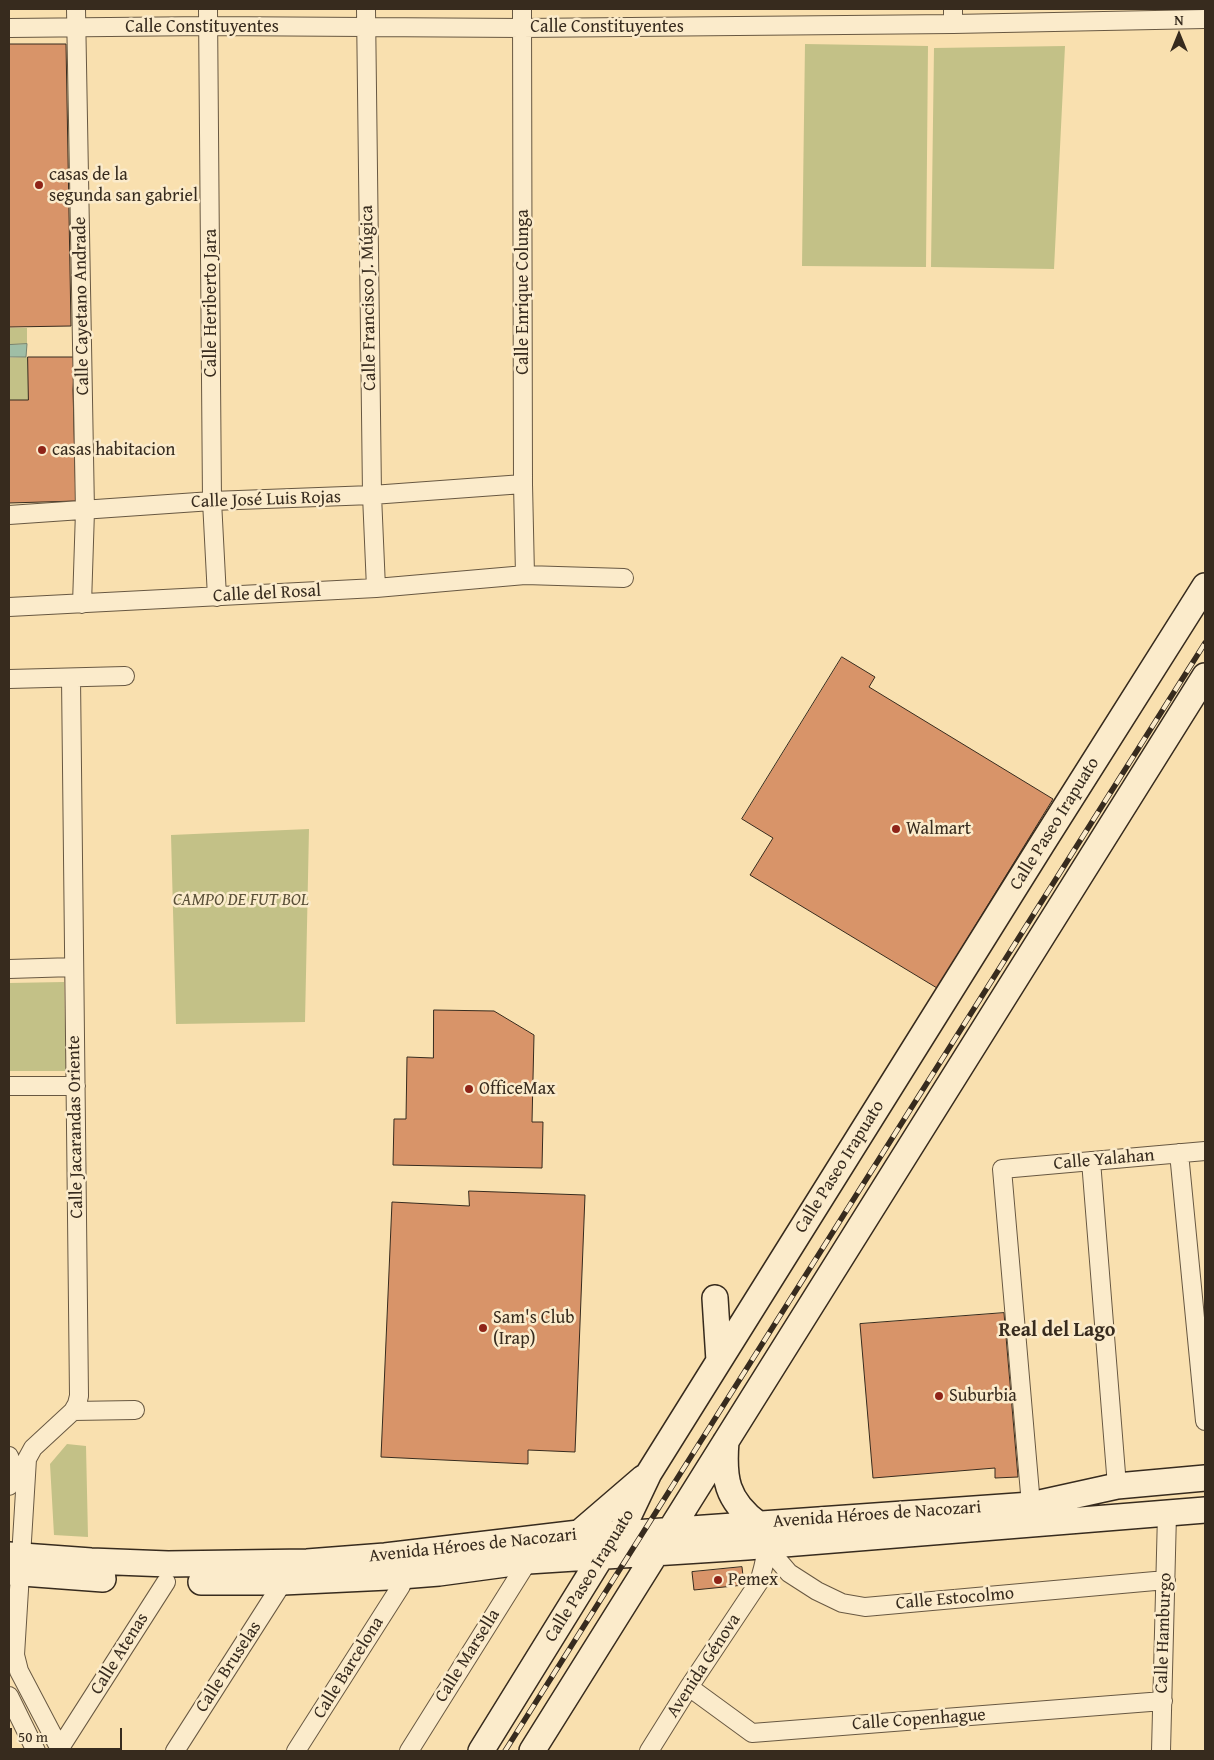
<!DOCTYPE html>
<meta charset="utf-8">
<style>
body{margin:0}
#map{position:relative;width:1214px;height:1760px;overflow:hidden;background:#f9e0af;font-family:"Gentium Book Plus",serif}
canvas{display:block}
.frame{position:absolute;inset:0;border:10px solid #372b1e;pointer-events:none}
.north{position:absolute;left:1154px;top:10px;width:50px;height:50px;-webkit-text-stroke:4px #fbebcb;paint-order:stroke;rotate:0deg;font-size:14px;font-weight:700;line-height:20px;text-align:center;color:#372b1e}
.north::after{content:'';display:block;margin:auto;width:18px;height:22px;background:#372b1e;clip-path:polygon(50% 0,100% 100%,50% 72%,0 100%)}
.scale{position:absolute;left:10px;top:1728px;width:112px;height:22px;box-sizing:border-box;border:2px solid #372b1e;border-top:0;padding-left:6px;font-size:15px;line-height:18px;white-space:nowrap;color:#372b1e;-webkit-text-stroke:4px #fbebcb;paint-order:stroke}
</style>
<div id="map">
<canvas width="1214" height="1760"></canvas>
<div class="frame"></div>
<div class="north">N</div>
<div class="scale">50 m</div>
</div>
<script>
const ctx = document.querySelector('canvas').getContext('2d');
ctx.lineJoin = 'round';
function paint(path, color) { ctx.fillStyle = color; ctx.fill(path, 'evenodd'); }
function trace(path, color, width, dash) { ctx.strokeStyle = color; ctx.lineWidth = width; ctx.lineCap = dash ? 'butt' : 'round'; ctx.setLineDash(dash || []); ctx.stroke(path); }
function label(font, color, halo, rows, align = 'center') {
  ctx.font = font + ' "Gentium Book Plus",serif'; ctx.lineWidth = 5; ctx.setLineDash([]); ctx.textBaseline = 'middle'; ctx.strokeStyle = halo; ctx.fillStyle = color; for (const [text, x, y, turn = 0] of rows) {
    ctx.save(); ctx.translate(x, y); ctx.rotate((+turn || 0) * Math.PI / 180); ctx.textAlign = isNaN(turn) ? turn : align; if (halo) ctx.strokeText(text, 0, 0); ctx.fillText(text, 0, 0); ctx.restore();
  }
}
paint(new Path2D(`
 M780,9H952V10Z
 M805,44L928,46L926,267L802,266Z
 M1065,46L1054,269L931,267L934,48Z
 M9,328H27V344L9,345Z
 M28,357V400H9V358Z
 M309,829L305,1022L176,1024L171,835Z
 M64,982L66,1071H9V983Z
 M67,1444L86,1446L88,1537L54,1535L50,1464Z`), '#c3c187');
const water = new Path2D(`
 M27,344L26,357H9V345Z`);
paint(water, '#9fbea6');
trace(water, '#758370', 1);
const building = new Path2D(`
 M9,44H66L71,326L9,327Z
 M28,357H75L73,390L76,501L9,503V400H28Z
 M842,657L875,677L869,687L1053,799L937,988L750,875L773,838L742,819Z
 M434,1010L494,1011L534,1035L532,1122H543L542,1168L393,1165L394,1119H406L407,1057L433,1058Z
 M469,1191L585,1195L575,1452L528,1450V1464L381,1457L392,1202L469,1206Z
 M1004,1313L1018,1477L995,1478V1468L873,1478L860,1324Z
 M742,1567L744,1585L694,1590L692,1572Z`);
paint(building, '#d89469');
trace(building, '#372b1e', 1);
const minor = new Path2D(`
 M76,9L85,511L82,604
 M208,9L212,501L217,597
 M366,9L372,495L376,588
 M522,9L523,484L525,575
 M953,9V24
 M9,28L209,26L522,28L953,24L1205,19
 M9,515L212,501L372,495L523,484
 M9,607L376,588L525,575L624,578
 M9,679L125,676
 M9,969L74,967
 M9,1086H76
 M1179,1153L1205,1421
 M1091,1161L1117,1486
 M73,1411L135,1410
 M9,1456L10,1459L9,1486
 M1031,1505L1002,1169L1205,1151
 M765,1545L789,1573L817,1591L842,1603L865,1607L1166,1580
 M689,1687L752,1733L1163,1701
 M9,1696L36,1751
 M58,1751L166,1582
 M61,1751L19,1671L15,1655L27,1459L33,1448L73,1411L77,1404L79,1396L71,678
 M175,1751L283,1582
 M296,1751L401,1586
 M409,1751L528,1561
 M649,1751L689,1687L759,1582C763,1569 768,1554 764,1540
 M1161,1751L1167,1514`);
const secondary = new Path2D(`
 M715,1298L719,1361
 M726,1441C723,1478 726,1500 758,1524
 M579,1533L643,1478
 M9,1555L91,1561L168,1564L307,1562L385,1556L579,1533L620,1534L1031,1505L1117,1486L1205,1478
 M9,1572L103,1579
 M201,1582H283L388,1577L439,1573L528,1561L747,1547L1205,1510
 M481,1751L601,1557L620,1534L649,1473L1042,844L1205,586
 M532,1751L1205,676`);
trace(minor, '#685842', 20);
trace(secondary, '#372b1e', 28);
trace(minor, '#fbebcb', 18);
trace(secondary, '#fbebcb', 25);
const rail = new Path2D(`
 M505,1751L1205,643`);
trace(rail, '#372b1e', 5.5);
trace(rail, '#fbebcb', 4, [11]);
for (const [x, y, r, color] of [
 [39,185,5,"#8f2418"],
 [42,450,5,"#8f2418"],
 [896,829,5,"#8f2418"],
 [469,1089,5,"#8f2418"],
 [483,1328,5,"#8f2418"],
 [939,1396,5,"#8f2418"],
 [718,1580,5,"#8f2418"]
]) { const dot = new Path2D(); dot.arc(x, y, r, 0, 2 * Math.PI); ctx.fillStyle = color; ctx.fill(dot); trace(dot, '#fbebcb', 2); }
label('18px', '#372b1e', '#fbebcb', [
 ["Calle Constituyentes",202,27],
 ["Calle Constituyentes",607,27],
 ["Calle Enrique Colunga",523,292,-90],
 ["Calle Francisco J. Múgica",369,298,-91],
 ["Calle Heriberto Jara",211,303,-90],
 ["Calle Cayetano Andrade",82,306,-91],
 ["Calle José Luis Rojas",266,500,-2],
 ["Calle del Rosal",267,594,-3],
 ["Calle Paseo Irapuato",1055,824,-58],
 ["Calle Jacarandas Oriente",76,1127,-91],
 ["Calle Yalahan",1104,1160,-5],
 ["Calle Paseo Irapuato",840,1167,-58],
 ["Avenida Héroes de Nacozari",877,1515,-4],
 ["Avenida Héroes de Nacozari",473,1546,-6],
 ["Calle Paseo Irapuato",590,1576,-58],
 ["Calle Estocolmo",955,1599,-5],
 ["Calle Hamburgo",1164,1633,-88],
 ["Calle Atenas",120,1654,-58],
 ["Calle Marsella",468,1656,-58],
 ["Avenida Génova",704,1666,-57],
 ["Calle Bruselas",229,1667,-57],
 ["Calle Barcelona",349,1668,-58],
 ["Calle Copenhague",919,1720,-4]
]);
label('18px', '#372b1e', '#fbebcb', [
 ["casas de la",49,175],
 ["segunda san gabriel",49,196],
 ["casas habitacion",52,450],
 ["Walmart",906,829],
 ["OfficeMax",479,1089],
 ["Sam's Club",493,1318],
 ["(Irap)",493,1339],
 ["Suburbia",949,1396],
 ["Pemex",728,1580]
], 'left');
label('italic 18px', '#5a5038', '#fbebcb', [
 ["CAMPO DE FUT BOL",241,900]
]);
label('bold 20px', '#372b1e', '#fbebcb', [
 ["Real del Lago",1057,1331]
]);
</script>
